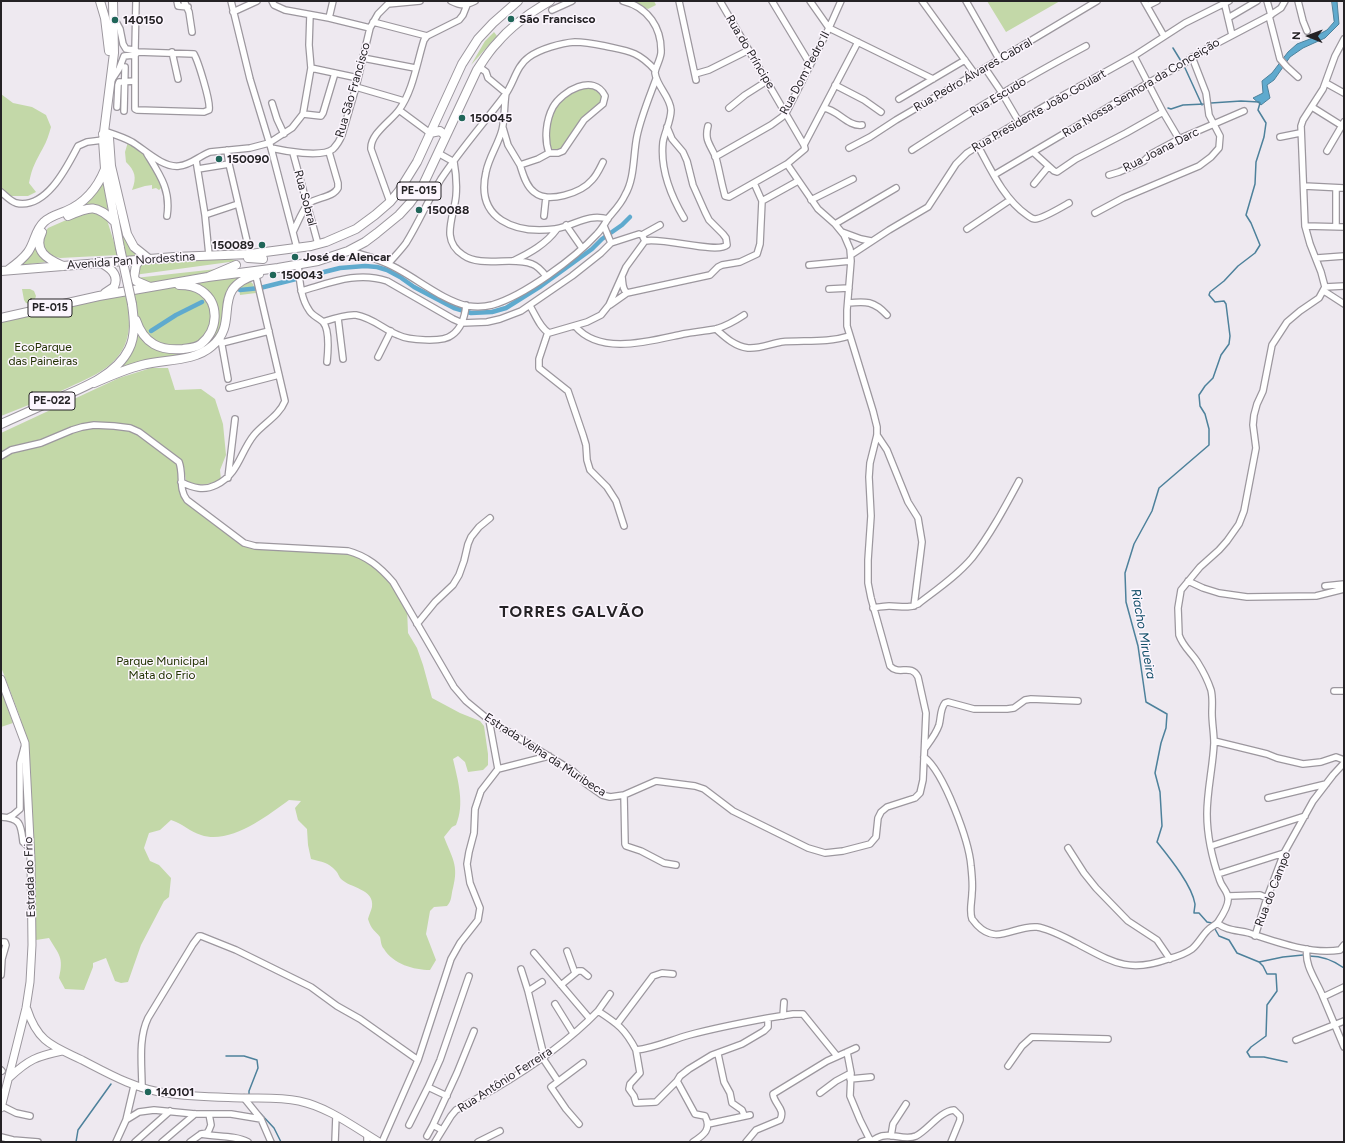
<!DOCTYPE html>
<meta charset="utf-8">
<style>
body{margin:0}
#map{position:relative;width:1345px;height:1143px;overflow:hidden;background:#eee9f0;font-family:Figtree,sans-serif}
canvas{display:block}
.frame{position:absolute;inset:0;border:2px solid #242225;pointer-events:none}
.north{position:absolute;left:1289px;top:16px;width:40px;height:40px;-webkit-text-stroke:3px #fcf6fe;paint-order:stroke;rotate:271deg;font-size:11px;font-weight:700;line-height:16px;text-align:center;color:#242225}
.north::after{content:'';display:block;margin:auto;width:14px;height:18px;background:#242225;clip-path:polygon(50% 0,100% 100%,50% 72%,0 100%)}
</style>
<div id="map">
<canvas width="1345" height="1143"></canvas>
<div class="frame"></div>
<div class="north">N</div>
</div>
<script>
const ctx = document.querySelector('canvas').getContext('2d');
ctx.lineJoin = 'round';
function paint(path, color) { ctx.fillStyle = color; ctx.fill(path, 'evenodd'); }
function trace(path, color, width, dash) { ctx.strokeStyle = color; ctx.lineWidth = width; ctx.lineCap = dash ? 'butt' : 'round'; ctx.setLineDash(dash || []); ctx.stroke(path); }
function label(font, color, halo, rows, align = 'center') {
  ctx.font = font + ' Figtree,sans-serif'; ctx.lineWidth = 3; ctx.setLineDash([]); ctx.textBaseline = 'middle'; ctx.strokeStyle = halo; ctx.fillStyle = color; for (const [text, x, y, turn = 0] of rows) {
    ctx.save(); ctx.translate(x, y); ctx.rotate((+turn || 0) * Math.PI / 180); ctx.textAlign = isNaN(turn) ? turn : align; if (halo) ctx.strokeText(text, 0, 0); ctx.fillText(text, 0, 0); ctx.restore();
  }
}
paint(new Path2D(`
 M637,1H654L656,5L648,9L637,4Z
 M987,1H1060L1006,32Z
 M494,32L497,36L471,65L485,41Z
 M587,87C595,89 598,92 603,97V101L583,118L578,124L567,145L556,153L550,152C547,145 548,140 548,133C550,107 562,92 587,87Z
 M1,94L13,103L32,107L46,115L51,127C49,134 47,141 43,148C36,161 32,167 29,183L36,192L28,196H1Z
 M128,142L146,154L164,185L159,190L156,188L152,189V185L145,186L132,190C137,177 135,171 126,162L125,152Z
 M103,180L108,211L79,209L49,223L42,230L41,252L46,262L15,266L46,222L65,213Z
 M96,211L103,215L107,220L118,255L60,258C43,255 36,243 48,228L80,214Z
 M122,223L145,258L127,259L121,231Z
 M228,258L237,261L134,275L139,263Z
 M226,268L208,276L149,284L135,278Z
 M251,274L237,281L223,332L204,351L114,372L136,325L141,334L173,352L209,340L216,307L192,282Z
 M251,282L253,284L256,293L240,295L239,288L242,285Z
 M181,286C187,288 193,290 198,292C217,302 214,331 198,341C186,349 158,347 148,338C138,328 136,305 132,292Z
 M22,289H30L34,291L36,296C35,301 31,304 26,303L24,300Z
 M125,293C128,304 129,315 129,326C127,365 93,376 63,390C43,399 22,408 1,416V322Z
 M151,368H168L175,390L201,389L215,399L223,424L226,455L220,470L221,480C208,484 199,488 186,481L184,467L181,460L140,430L91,423L76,426L42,441L1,454V433L119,378Z
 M88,427H116L138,433L178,461L181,493L248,544L358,554L391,579L407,608L408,633L417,648L423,665L432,698L460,713L480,721L484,726L488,754V765L483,770L468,772L465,762L458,756L453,759C458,781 465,804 456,825L452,827L444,837C452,858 459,865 453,888C451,895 452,901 447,906L434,907L430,911L426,934L436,960L430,970C414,970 393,964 384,949C381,946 381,941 380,937C378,934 374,931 372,928C370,925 369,922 368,919C369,915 371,911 372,907C375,889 350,888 341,879C339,877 338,873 336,871C328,862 322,862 311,859L308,845L307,829L298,820L295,808L301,801L289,800C267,816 230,845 201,835C190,832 182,823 171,820L160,830L149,833L144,848L150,861L159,865L171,878L169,897L164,901L141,945L128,982L121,983L115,981L106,958L93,963V967L84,990L65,989L59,978C64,957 59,955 49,938L36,940L33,891L32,818L30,764L25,738L20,717L1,667V457L6,453Z
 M1,690L13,723L1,727Z`), '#c3d8a8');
const water = new Path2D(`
 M1332,1H1337L1339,24L1325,38L1303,48L1290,57L1274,80L1267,85L1270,98L1261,105L1253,98L1263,93L1262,81L1272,73L1288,52L1297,44L1310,39L1327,30L1334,22Z`);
paint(water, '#5faace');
trace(water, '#4d819b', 1);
trace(new Path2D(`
 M1173,48L1181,61
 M1185,68L1202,105
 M1211,103L1241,101L1259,102
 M1168,108L1171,109L1183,105L1205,104
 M1212,923L1207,922L1199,913H1194C1194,910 1195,907 1195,904C1192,885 1169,857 1157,842L1162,826L1160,792L1155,773L1161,743L1166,728L1167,714L1146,702L1138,646L1126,602L1125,573L1134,544L1152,511L1159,488L1209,445V429L1205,414L1200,406L1199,395L1205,386L1213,378L1221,355L1229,344L1230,336L1226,304L1224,301L1215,302L1209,295L1210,292L1224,281L1238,266L1255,253L1260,245L1251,223L1246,215L1255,184L1256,162L1264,137L1266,123L1258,110L1260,103
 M1215,929L1219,936L1229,940L1237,953L1259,962L1283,957L1303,955
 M1309,956C1322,956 1333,960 1344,968
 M1259,962L1263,966L1267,974H1276L1277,991L1267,1005L1266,1036L1251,1047L1247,1052L1250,1057H1264L1287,1062
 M226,1056H244L257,1060L258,1068L249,1091V1094
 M260,1113L274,1128L281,1142
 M76,1142L78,1130L111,1084`), '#4d819b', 1.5);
trace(new Path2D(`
 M240,290L260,288L340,268L365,266L377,267L387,270L400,277L414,287L454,308L471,313L492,312L506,308L541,286L592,249L602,239L622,225L630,217
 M151,331L176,315L202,302`), '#5faace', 4.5);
const minor = new Path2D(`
 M177,1L178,6L188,7
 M184,1L189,12L192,32
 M231,1L250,79L271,148L297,248
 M272,1L274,5L285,10L329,18L370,28
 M451,1C461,6 465,6 475,1
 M623,1C648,7 662,28 661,53C660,61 655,68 655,73C657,87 670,96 671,110C671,121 665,131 663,142C660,169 671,196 684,218
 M679,1L696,80
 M720,1L804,145
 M772,1L810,64
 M810,1L829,28L933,79
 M922,1L975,74
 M966,1L999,59
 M1144,1L1164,36
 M1224,1L1232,35
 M1267,1L1271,15
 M1298,1L1303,21L1307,31
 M1147,6L1157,1
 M552,10L572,1
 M233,12L257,1
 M1269,16L1280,59L1287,67L1298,77
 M114,18L120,29L123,44L126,49L135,50L137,52L194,54C198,61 211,102 209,110L204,112L137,110L135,109V50L136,1
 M329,18L333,1
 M1228,18L1257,1
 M373,22L427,36
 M172,52L178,79
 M1134,56L1163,112L1179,139
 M363,58L415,68
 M311,68L358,78
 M985,68L1002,93L1019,122
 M477,70L482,69L486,72L488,78L506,93C504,105 505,118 502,130C498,145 489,157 486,172C475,220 516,234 555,229C575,226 587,213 608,219
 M695,74L709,70L749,50
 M111,81L119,69L124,56L135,55L136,54
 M1326,83L1344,93
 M835,85L864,100L881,112
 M356,87L404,101
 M899,99L965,60
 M272,103L277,119L284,134
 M117,107L118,85L119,82L135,81
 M1312,107L1344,127
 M729,108L745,95L767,81
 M824,108C838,110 848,127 862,125
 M399,110L430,133
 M124,111L125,67
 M303,114L321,116L323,113L335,73
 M708,126C704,141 711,145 716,158C719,169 721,181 724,192L725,196L729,197L787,164L805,149L804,145L858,42
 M503,128L508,145L520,165L538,159L549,153H558L563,151L584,120L603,104L605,96C594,73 562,91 553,107C546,120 544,139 549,153
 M104,131C113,134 123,137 132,142C145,150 163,168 179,166C191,165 199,156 210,152L250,148L269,143L292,128L303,114L311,68L309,45L310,15
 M1280,137L1300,133
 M978,146C991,170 1004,199 1027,215C1030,217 1032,219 1035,219C1042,219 1062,207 1069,203
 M271,148C284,151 322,158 333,149C337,145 340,140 342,135L356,87L370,28L378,14L388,4L420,1
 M849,148L870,137L896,120L985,68L1097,1
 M227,150L229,164L250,254
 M912,150C942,131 972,111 1003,93C1030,76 1058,61 1086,46
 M1327,151L1344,122
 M1033,152L1054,171L1057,172L1076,159L1126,133L1163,112
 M293,153L318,244
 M438,153L454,162C456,173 457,184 456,196C454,217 440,240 463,255C481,268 513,256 532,264C538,266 542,271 546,276
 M147,154C160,175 171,190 167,216
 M715,157L771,125L782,117L786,113L829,28L841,1
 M196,160L205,215L209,255
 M520,165C523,174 526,186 534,192C548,204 581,193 592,180C597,175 600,168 603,162
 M198,169L229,164
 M994,175L1092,117L1148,83L1181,65L1208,48L1269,16L1281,8L1285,1
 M1109,175L1119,172L1144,161L1151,154L1179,139L1244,111
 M1034,184L1048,167
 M1304,186L1344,188
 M1336,188V227
 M1,192C6,196 10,201 16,203C46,210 67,167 78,146L87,142L103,140
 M811,200L853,179
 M762,201L798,181
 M390,202L371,149C370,134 391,121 399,110C413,91 417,62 424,40L427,36L459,20L463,15L467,5
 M1095,213L1123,198L1199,166L1211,157L1219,148L1220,136L1209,115L1206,93L1192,57
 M205,215L238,204
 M544,216L546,197
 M835,224L896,188
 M566,225L582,248
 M604,226L611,243
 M1305,226L1344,227
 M967,229L1010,200
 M293,232C297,224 303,209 308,204C316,197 333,198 338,188V183L329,152
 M842,232L861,239L871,241
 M642,235L660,225
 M348,251C361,254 375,258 388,264C413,275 442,301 468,306C476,307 484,307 492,305C524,296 575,258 597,234C602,229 605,223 609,217C615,210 621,204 625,195C635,178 633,155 637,136C641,117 649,98 656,79
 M851,255L889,230L928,207L956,164L967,153L978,146L1055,100L1134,56L1185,23L1229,1
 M1317,258L1344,256
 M513,261C530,253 546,244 557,229
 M388,264C394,257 401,250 406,243C419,222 428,200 441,179C460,150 484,123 505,95C514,83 516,66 529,57C540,49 561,43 575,42C585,42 595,44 605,46C628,51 638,51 655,70
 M298,265C300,280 300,297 309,310C312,316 318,317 323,322C330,330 328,352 327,362
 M809,265L851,261
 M622,277C623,283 622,289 627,293
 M1325,287L1344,286
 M829,289L849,288
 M301,291C330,283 357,271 387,281L453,319L462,323L487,322L500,319L521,311L572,276L601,253L611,243L639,234L642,235L645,241
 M1324,291L1344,304
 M848,303C866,301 874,301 887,315
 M610,305L627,293L710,275L718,267L722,265L740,262L757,254L760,244L762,201L754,183
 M530,306C535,314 540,328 549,333L587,322L601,315L609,305L626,267L645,241C663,237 717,254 727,245L726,238L723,234L709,220L705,212L693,185L687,161L683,152L672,139L667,127
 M338,318L343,359
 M323,322C332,319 346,314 356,315C373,318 383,329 398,335C408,340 443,343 452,335C462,328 465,316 466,305
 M575,326C600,356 650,341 683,334C694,332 705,331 716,329C726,326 735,321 744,315
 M716,329C725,337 734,346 748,348C759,349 770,344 781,342C804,340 827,343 849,336
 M548,332L539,359V368L568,391L583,435L586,445L587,460L590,470L607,487L616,501L624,526
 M221,340L228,379
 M222,343L269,331
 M378,357L391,331
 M229,388L279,375
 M877,435L887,450L908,502L918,518L922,542L914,606
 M1,456L11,450L41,443L72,430L82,427L94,425L114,426L130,428L139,432L179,462C184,475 178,489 187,500L244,543L255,546L348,551C367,556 380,567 393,582L454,687L466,701L489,720L573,771L585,783L602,795L610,797L624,795L656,781L695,786L704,789L733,811L808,848L825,853L843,851L870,844L876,837L878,818L881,812L887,807L915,798L920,793L923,780L926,713L918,677C911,663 899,676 890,666L871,598L868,583V560L871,516L869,477L870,463L877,435V427L873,411L847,326V310L851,261L850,249L844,235L835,224L818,209L787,164
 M228,478L235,419
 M181,482C193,488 204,491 216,485C239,474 240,452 254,435C264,423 279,416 285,401L255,272
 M1188,581L1203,588L1219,593L1247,597L1316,596L1344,589
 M1325,586L1344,584
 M873,608C879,607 884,606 889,606C900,606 908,609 918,604C936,590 957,576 972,558C990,535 1005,507 1019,481
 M417,624L435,602L453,585L459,575L464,561L468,544L471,537L479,527L490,518
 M1334,691H1344
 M489,720L498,769
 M1214,741L1267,754L1277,758L1303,764L1321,762L1336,757L1344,760
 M925,748C931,740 936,734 939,725C941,718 940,709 945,703L948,702L974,709H1007L1014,708L1025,700L1031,699L1078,701
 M924,757C944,772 969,841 971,866C972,875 973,884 972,893C972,901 969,911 972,919C973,920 976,924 977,925C997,946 1014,925 1037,927C1050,929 1064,937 1076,943C1111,961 1127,974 1168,959C1176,957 1185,954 1192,949C1199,943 1203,934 1209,929C1212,926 1216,925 1218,922C1222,916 1229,904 1228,898C1228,892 1222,887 1220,881C1213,861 1207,836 1207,814C1207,790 1213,767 1214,743C1214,733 1212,723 1212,713C1212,705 1213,698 1211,690C1208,681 1203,671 1198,663C1192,653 1183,647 1179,635L1178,608L1181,590L1200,567L1219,550L1227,541L1239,524L1244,511L1256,448L1253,425L1254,415L1257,404L1263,391L1272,345L1287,322L1300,311L1319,298L1325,287L1321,272L1310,244L1305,226L1301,126L1303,120L1323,89L1335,56L1344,39
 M624,795L625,844L626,846L641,851L664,863L676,865
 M1268,798L1326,784
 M1,817C21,818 21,825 23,842L30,848
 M9,817L13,815L20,809V763L24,748
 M1211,846L1305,816
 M1068,848L1084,873L1096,888L1128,921L1157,940L1170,959
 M1218,874L1284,853
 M1228,896L1260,895L1267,898
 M1217,923C1227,931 1238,930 1249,933C1276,942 1312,955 1340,950L1344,945
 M1255,936L1267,898L1284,853L1313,801L1333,775L1344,763
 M1,942H5L6,945L2,959L1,975
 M1307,949C1304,966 1317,981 1323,997
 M567,951L575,973
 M534,953L590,1019
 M521,969L528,991L544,1056
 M561,985L578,971H582L588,976
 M1344,987L1323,997L1344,1047
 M528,991L542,982
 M555,1004L573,1033
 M598,1011L610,994
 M783,1016L784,1002
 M768,1018L793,1014H803L837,1056
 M617,1024L653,976L662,973L673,974
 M1296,1040L1344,1021
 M847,1052L851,1073L850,1096L860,1120L871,1142
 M718,1054L724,1082L730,1093L732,1103L742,1110L744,1115
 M542,1057L558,1081
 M1008,1066L1022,1046L1032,1037L1108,1039
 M1,1070L2,1071
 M850,1079L871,1077
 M677,1081L695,1114L705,1116C712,1129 704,1135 693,1142
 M142,1088C142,1065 138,1039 148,1018L193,944L199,936H201L236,950L311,987L337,1006L360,1019L418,1060
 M820,1093L836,1081L851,1073
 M447,1096L428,1087L440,1060L469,976
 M244,1098L261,1119L271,1142
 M2,1106L16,1113L30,1116
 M126,1120L139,1112L154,1110L195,1114H231L261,1119
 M579,1124L566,1109L551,1087L583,1063
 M708,1124L750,1115
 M409,1125L428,1087
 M442,1130L433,1125L457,1073L474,1031
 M201,1134C216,1137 235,1135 248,1142
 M427,1136L433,1125
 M891,1136L893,1124L906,1104
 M1,1137L13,1140L38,1142
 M116,1142L126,1120L134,1086
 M135,1142L170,1111
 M162,1142L195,1114
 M190,1142L201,1134L207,1133L209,1130L211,1125L209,1114
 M335,1142L336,1116
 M367,1142V1135
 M382,1142L418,1060L451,959L460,943L478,920L480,908L470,883L467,864L469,852L474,833L475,809L481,791L498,769L549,756
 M435,1142L451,1116L456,1110C469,1103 482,1096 494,1089C530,1068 569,1041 598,1011C618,1024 625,1029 636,1050C655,1048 671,1040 689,1035C715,1028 741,1023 768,1018V1027L764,1031L742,1044L712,1055L689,1069L680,1076L677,1081L656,1102L636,1103L634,1096L629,1089L630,1084L640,1073L636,1050
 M478,1142L500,1131
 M746,1142L756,1130L780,1120C786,1109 774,1104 773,1094L827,1061L856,1048
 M861,1142L870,1139
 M871,1142C875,1139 878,1137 882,1136C893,1133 905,1141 916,1136C928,1130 940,1111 954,1110L960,1116V1120L951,1142`);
const major = new Path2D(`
 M1,679L25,743L31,860L32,945L30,982L26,1008L1,1108
 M27,1009C38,1043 53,1046 82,1060C109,1074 135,1089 166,1093C192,1097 219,1097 244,1098C263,1098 281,1097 299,1101C328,1107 354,1127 379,1142
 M10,1077C28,1060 37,1056 62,1051`);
const highway = new Path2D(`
 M100,1L105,18L109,51
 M113,1L114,53L103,140L105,169L120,248
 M430,133L440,131L446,136
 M103,134L109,138L111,166L127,234L134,247L149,259
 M68,216C91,206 96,204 115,222
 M42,232C33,251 47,259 63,266
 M248,258L263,259
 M140,260L136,265L134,277L136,281L150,287
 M99,262C109,267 120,274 114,287L105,293
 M8,270C15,265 23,259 28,252C35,242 35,230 44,222C50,216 59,214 66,211C85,203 97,189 105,169
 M1,271L174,257L250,254L311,246L326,242L356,229L375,215L390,202L399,191L417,162L462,64L478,39L493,23L518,1
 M208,277L278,268L318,261L348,251L365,242L377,233L399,215L410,203L423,185L477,70C483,61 489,51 497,43C512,25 531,12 550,1
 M1,318L99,296L208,277L236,265
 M136,320C144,344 160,351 183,349C190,348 196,348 201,344C218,330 220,304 202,291C195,286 186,285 179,285
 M94,383C110,376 126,369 142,365C165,359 194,362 212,346C242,321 207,288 259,274
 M1,424C19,416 37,408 54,400C80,389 116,376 129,349C136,335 134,319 132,304`);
trace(minor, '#9c979e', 8);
trace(major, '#9c979e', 9);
trace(highway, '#9c979e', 10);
trace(minor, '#fff', 5.5);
trace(major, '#fff', 7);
trace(highway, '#fff', 8);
const highwayBridge = new Path2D(`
 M120,248L132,304`);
trace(highwayBridge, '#9c979e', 10, []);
trace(highwayBridge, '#fff', 8);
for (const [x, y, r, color] of [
 [511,19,4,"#206659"],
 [115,20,4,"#206659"],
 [462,118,4,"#206659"],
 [219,159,4,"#206659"],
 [419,210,4,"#206659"],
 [262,245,4,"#206659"],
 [295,257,4,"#206659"],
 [273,275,4,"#206659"],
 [148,1092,4,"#206659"]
]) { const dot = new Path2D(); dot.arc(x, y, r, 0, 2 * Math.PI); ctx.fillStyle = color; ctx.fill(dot); trace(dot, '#fcf6fe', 1.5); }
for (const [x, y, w] of [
 [419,191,44],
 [50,308,44],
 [52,401,46]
]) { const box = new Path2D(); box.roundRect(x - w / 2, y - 9, w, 18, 3); ctx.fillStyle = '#fcf6fe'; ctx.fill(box); trace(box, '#242225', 1); }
label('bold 11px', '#242225', null, [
 ["PE-015",419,191],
 ["PE-015",50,308],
 ["PE-022",52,401]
]);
label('bold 12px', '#242225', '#fcf6fe', [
 ["São Francisco",519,19],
 ["140150",123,20],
 ["150045",470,118],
 ["150090",227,159],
 ["150088",427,210],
 ["150089",254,245,"right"],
 ["José de Alencar",303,257],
 ["150043",281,275],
 ["140101",156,1092]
], 'left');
label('12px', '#242225', '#fcf6fe', [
 ["Rua do Príncipe",750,52,59],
 ["Rua Dom Pedro II",805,73,-62],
 ["Rua Pedro Álvares Cabral",973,75,-30],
 ["Rua Nossa Senhora da Conceição",1141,88,-31],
 ["Rua São Francisco",353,90,-74],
 ["Rua Escudo",998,97,-31],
 ["Rua Presidente João Goulart",1039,111,-30],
 ["Rua Joana Darc",1161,150,-27],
 ["Rua Sobral",305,198,75],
 ["Avenida Pan Nordestina",131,261,-4],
 ["Estrada Velha da Muribeca",545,755,33],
 ["Estrada do Frio",30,877,-92],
 ["Rua do Campo",1273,889,-69],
 ["Rua Antônio Ferreira",505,1080,-33]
]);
label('12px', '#233303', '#fcf6fe', [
 ["EcoParque",43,347],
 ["das Paineiras",43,361],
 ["Parque Municipal",162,661],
 ["Mata do Frio",162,675]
]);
label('italic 13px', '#104d67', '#fcf6fe', [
 ["Riacho Mirueira",1143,634,80]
]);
ctx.letterSpacing = '1px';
label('bold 16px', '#242225', '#fcf6fe', [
 ["TORRES GALVÃO",572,612]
]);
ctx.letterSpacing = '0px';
</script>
